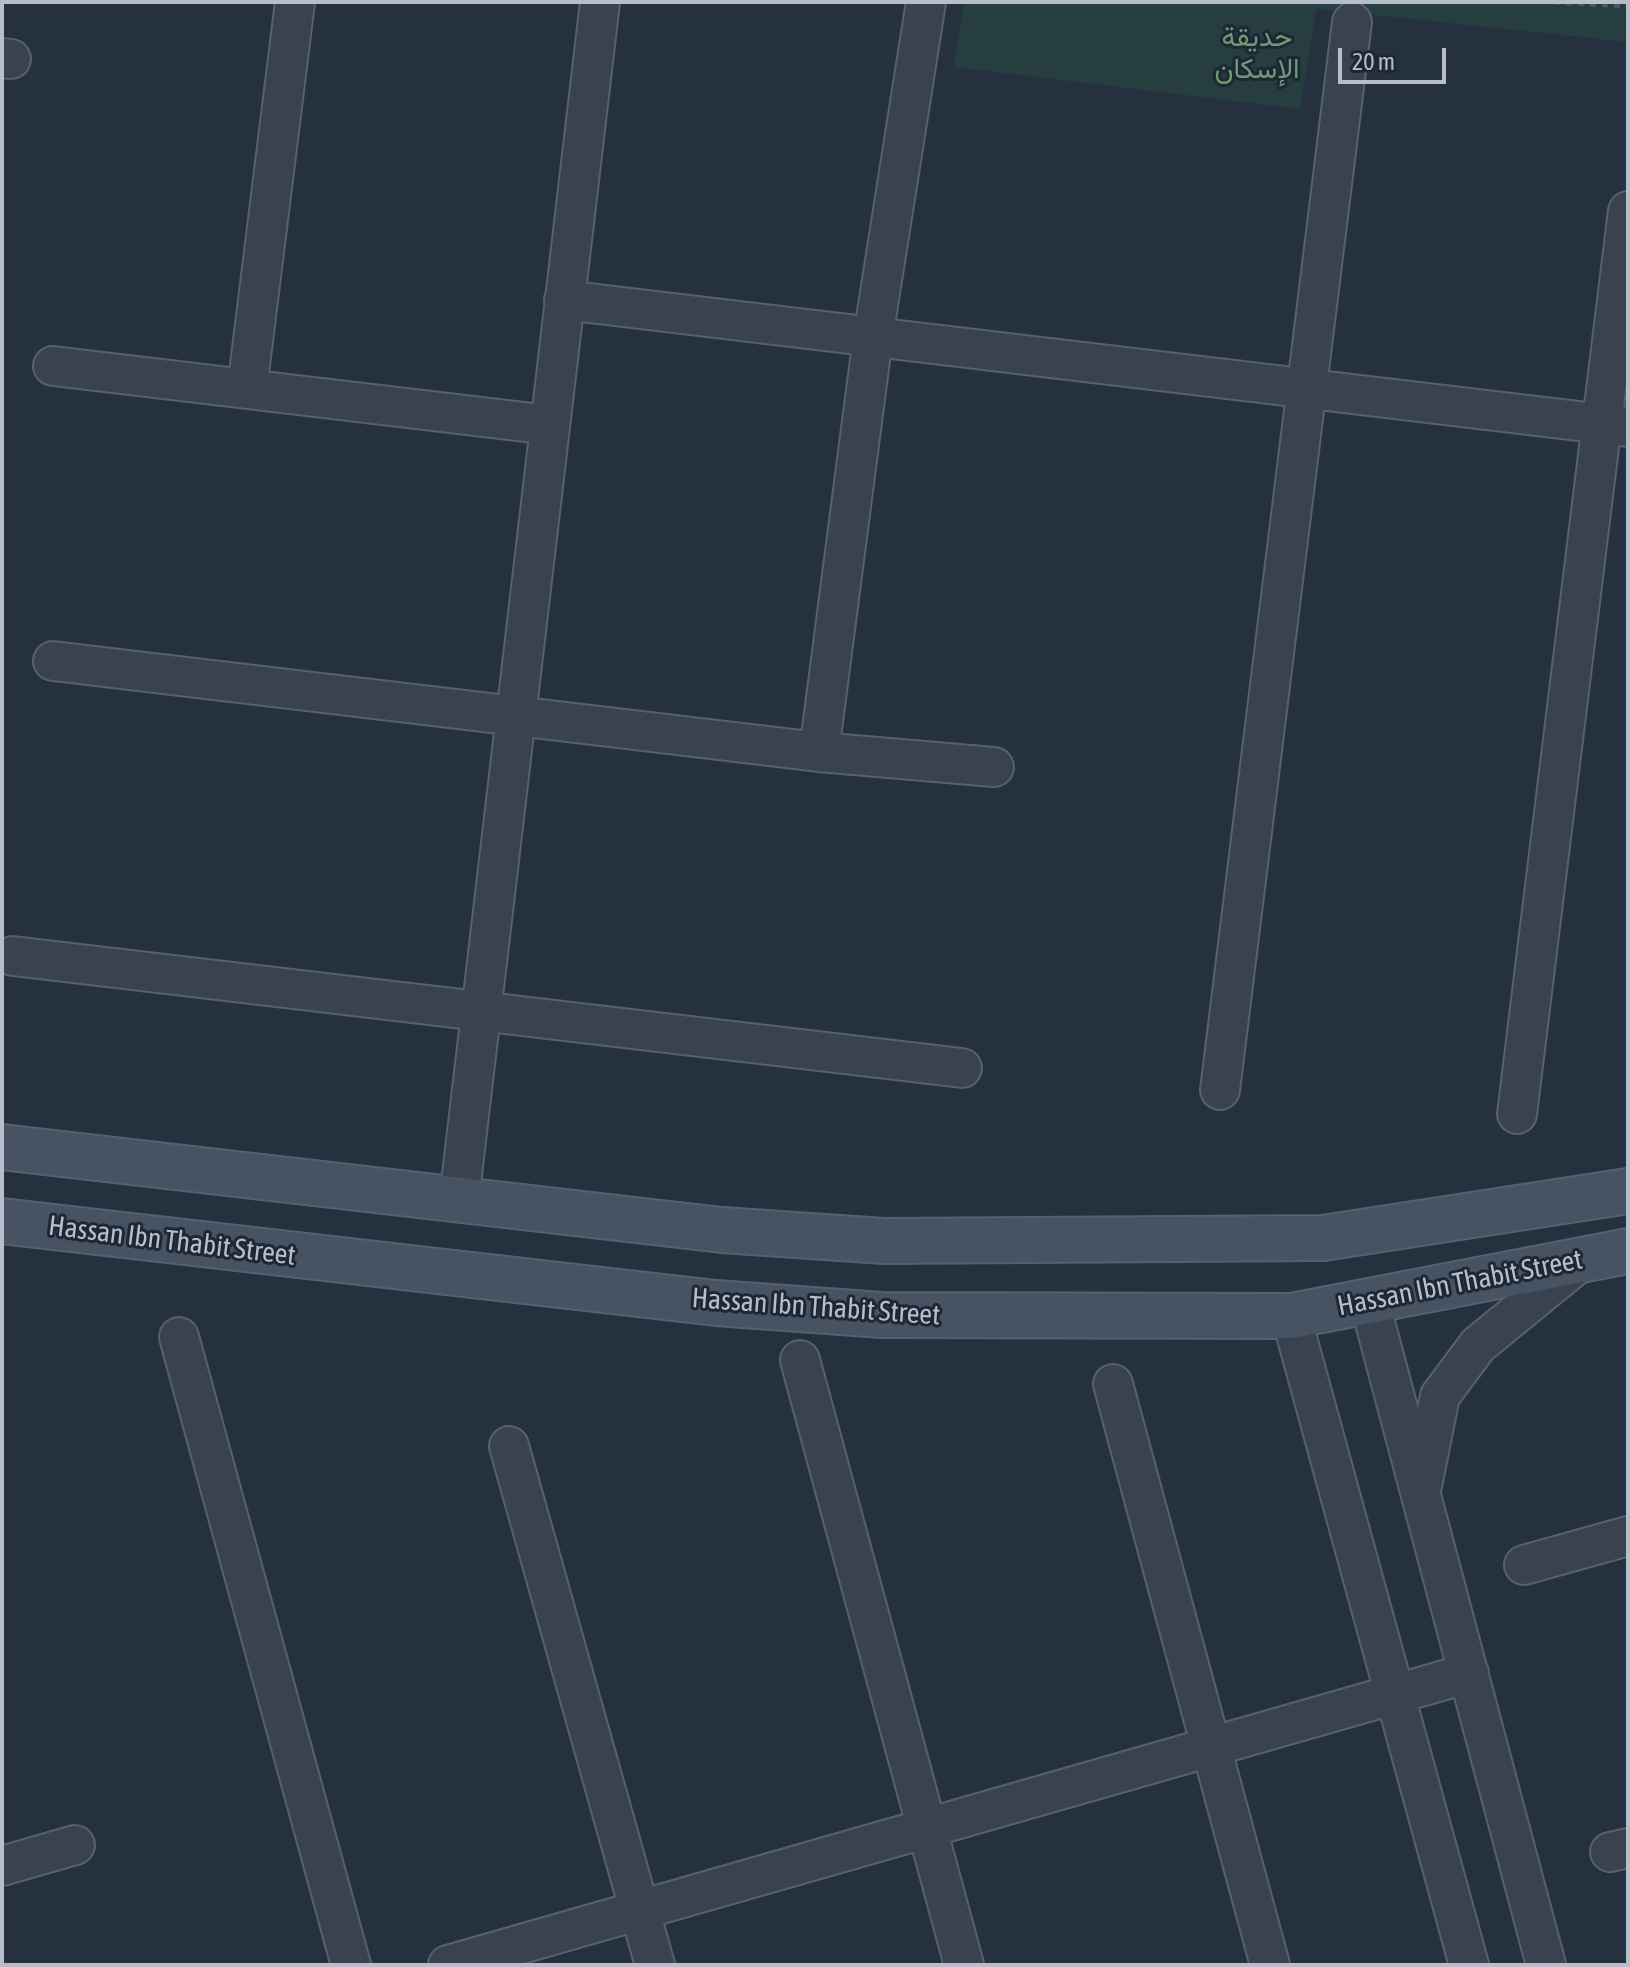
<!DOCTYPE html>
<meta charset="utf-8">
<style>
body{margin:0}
#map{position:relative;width:1630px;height:1967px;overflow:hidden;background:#25313f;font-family:"Asap Condensed",sans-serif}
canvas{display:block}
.frame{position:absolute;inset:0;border:4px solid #b6beca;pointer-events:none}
.scale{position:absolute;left:1338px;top:48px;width:108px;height:36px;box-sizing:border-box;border:4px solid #b6beca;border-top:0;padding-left:10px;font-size:24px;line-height:28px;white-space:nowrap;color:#b6beca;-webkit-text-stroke:6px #1e2834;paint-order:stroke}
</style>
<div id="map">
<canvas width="1630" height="1967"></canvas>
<div class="frame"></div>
<div class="scale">20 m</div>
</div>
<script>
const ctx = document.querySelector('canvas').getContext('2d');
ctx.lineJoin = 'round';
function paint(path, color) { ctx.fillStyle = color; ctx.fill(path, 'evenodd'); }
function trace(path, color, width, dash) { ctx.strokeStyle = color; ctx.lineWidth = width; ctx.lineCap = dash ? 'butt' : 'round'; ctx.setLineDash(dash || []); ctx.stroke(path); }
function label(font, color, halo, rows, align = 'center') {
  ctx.font = font + ' "Asap Condensed",Vazirmatn,sans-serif'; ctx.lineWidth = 6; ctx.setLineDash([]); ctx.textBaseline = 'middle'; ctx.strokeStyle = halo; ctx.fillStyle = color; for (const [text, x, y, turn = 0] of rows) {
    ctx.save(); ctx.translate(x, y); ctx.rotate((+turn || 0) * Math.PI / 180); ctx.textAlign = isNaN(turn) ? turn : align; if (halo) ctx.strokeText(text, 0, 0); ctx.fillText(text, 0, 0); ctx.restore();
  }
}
paint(new Path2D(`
 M964,2H1628V42L1316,9L1300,109L954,67Z`), '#273e40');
const street = new Path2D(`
 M2,58L11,59
 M564,300L1628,427
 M53,366L550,425
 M247,389L295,2
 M53,661L819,752L994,767
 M819,752L873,337L926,2
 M13,956L962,1068
 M1220,1090L1352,22
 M1517,1114L1628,211
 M459,1200L600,2
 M1369,1300L1546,1965
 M1291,1316L1469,1965
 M179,1337L351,1965
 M800,1360L964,1965
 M1113,1384L1270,1965
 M509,1446L655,1965
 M1422,1486L1440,1396L1478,1345L1582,1260
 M1524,1565L1628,1536
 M1610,1852L1628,1848
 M2,1866L75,1845
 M448,1965L1469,1673`);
const secondary = new Path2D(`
 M2,1147L722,1230L884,1241L1323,1238L1628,1191
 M2,1221L716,1303L882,1315L1291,1316L1628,1251`);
trace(street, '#57616d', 42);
trace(secondary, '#57616d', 48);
trace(new Path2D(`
 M1554,2L1628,6`), '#455b5d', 5, [6, 6]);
trace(street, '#39434f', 38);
trace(secondary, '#475262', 44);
label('28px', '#6d9b77', '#1e2834', [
 ["حديقة",1257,37],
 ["الإسكان",1257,69]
]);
label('28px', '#b6beca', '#1e2834', [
 ["Hassan Ibn Thabit Street",172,1241,7],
 ["Hassan Ibn Thabit Street",1460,1283,-11],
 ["Hassan Ibn Thabit Street",816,1307,4]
]);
</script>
